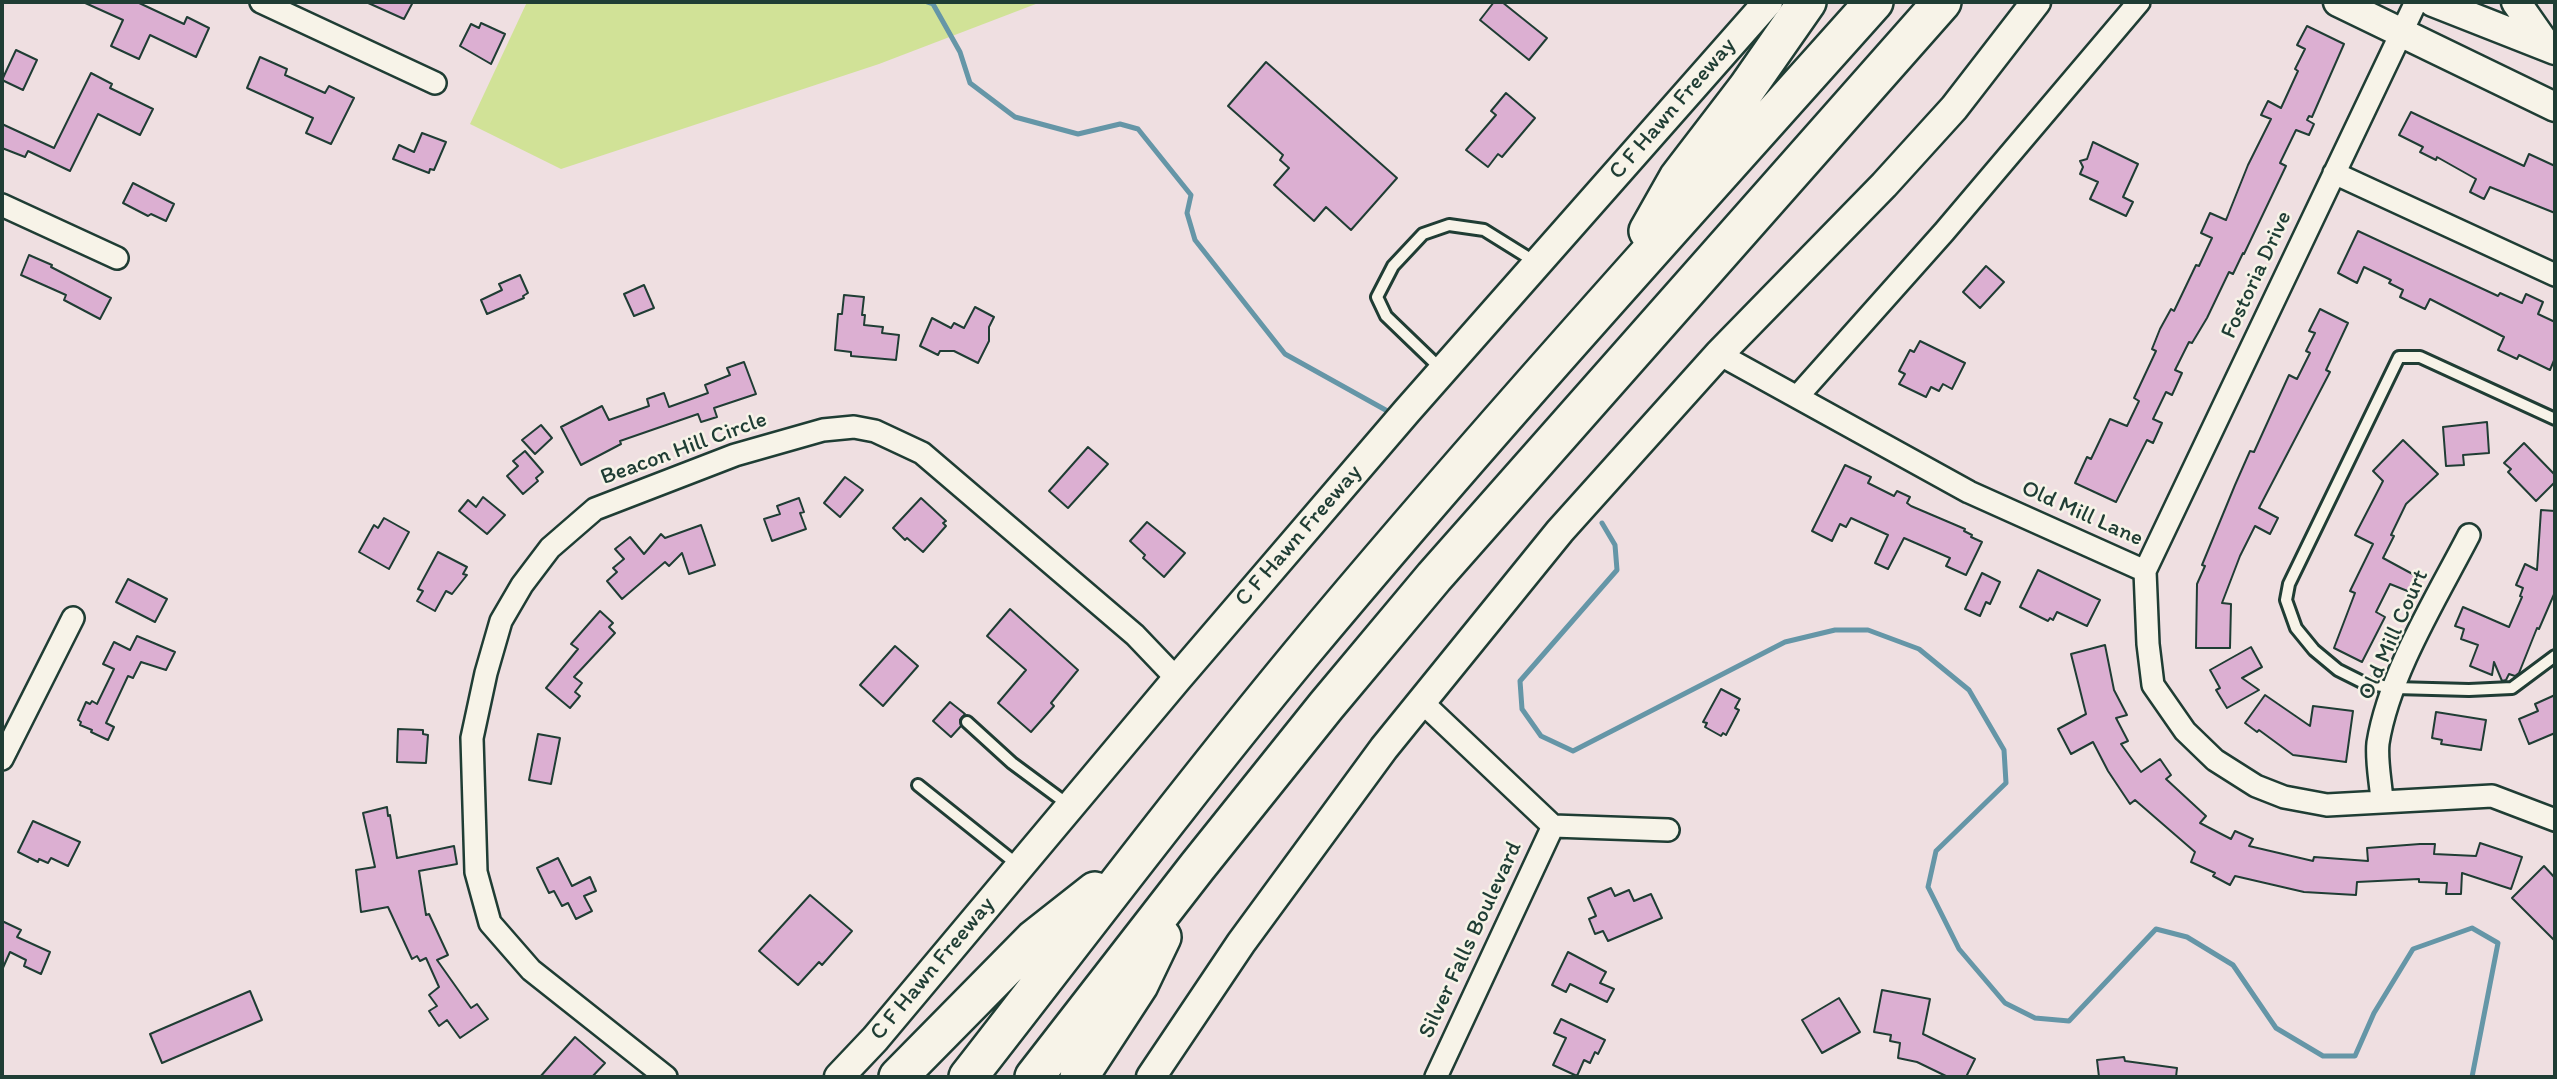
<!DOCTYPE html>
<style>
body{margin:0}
#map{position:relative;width:2557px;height:1079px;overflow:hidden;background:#efdfe1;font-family:Itim,sans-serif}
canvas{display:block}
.frame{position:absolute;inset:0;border:4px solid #1f3d34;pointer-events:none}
</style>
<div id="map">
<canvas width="2557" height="1079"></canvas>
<div class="frame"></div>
</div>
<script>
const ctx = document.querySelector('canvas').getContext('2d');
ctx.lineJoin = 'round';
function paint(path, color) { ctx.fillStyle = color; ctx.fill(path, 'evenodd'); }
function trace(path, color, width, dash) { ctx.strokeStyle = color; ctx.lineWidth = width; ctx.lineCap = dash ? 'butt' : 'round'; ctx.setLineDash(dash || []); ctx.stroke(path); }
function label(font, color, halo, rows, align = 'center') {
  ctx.font = font + ' Itim,sans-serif'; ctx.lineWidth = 5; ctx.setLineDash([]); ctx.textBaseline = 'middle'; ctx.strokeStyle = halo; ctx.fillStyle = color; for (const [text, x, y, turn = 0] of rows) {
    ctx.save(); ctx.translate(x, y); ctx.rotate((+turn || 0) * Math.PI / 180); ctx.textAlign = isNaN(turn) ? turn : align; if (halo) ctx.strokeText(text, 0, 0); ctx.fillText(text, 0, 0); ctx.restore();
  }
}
paint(new Path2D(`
 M527,2H1041L879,64L561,169L470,124Z`), '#d1e297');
trace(new Path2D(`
 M927,2L933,4L960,52L970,83L1015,117L1078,134L1120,124L1138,129L1191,195L1187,213L1195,240L1285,354L1391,413
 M1602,523L1615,545L1617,570L1520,681L1522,709L1541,736L1573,751L1785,642L1835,630H1868L1919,649L1969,690L2004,750L2006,783L1936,851L1928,887L1959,949L2005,1003L2035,1018L2069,1021L2156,929L2187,937L2233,965L2276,1028L2323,1056H2355L2374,1013L2413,949L2472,928L2498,943L2472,1077`), '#6596a7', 5);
const building = new Path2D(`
 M83,2H137L184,24L187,17L209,28L196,57L150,35L139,59L111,46L123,20Z
 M366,2H413L404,19Z
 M1494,2H1502L1547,38L1529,60L1480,20Z
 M481,23L505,34L491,64L460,46L471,24L479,28Z
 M2307,26L2344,44L2312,117L2309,116L2307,120L2314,124L2309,135L2296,130L2280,163L2286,166L2244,254L2243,253L2233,274L2229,272L2207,318L2192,343L2189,342L2175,370L2182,373L2172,395L2166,392L2153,419L2162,423L2153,443L2147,440L2116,502L2075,483L2087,457L2091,459L2110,419L2127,426L2139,401L2134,398L2156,351L2152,349L2160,329L2171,309L2174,311L2196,265L2199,266L2212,238L2201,233L2210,213L2226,220L2248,165L2271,119L2261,115L2268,101L2281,108L2298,71L2295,69L2305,49L2297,45Z
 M16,50L37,60L23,90L2,80Z
 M260,57L287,69L285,75L325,93L329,86L354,98L331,144L306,133L313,118L247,88Z
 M1266,62L1397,178L1351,230L1326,207L1314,221L1274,185L1289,168L1280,160L1283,155L1228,106Z
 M91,73L112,84L110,88L153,109L140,135L98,114L70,171L28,151L25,157L2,148V124L54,148Z
 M1506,93L1535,118L1502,157L1498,154L1488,167L1466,150L1496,115L1491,111Z
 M2411,112L2524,166L2529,154L2555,166V213L2490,187L2484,199L2470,192L2476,179L2437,157L2436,160L2420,152L2423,147L2399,135Z
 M422,133L446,142L434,170L430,169L429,173L393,159L399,145L414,152Z
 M2093,142L2138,164L2123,197L2133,202L2126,216L2090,199L2098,182L2080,174L2083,167L2080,161L2087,159Z
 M133,183L174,204L166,221L151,214L148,216L123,203Z
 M2358,231L2498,296L2500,293L2522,303L2526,294L2543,302L2538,314L2555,322V358L2550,370L2519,355L2517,359L2498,350L2504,337L2430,299L2425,309L2400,297L2403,290L2389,283L2391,280L2364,267L2357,283L2338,273Z
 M29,255L52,265L51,267L111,298L100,319L64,300L66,295L21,275Z
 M1986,266L2004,282L1980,308L1963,292Z
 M520,275L528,293L523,296L524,298L487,314L481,300L502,290L499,284Z
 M644,285L654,308L634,316L624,294Z
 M844,295L864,297L862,315H865L864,325L883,327L882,333L899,335L896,360L851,356V352L835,350L838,314H842Z
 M975,307L994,317L989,327V341L978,363L954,351H940L938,355L920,346L932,318L951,328L954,323L964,328Z
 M2320,309L2348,323L2326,370L2330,372L2259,508L2278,518L2270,534L2255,526L2240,556L2222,603L2231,604L2230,648H2196L2197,584L2205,566L2202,565L2235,485L2250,451L2254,452L2289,375L2297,379L2310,353L2306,351L2315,333L2309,331Z
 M1920,341L1965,363L1952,389L1943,384L1939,391L1931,387L1926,397L1899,384L1905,374L1899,371L1910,350L1914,352Z
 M744,362L756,394L714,408L717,417L701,422L698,414L620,441L621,444L581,465L561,427L602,406L609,420L649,406L647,399L664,393L669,407L708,393L705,385L730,375L727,368Z
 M2487,422L2489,453L2463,455L2464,465L2446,466L2443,427Z
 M541,425L552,438L535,454L522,440Z
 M2403,440L2438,474L2406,504L2391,535L2394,536L2383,558L2418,577L2410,592L2390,584L2376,612L2385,617L2362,662L2334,648L2355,593L2350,591L2373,544L2355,535L2383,481L2373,471Z
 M2524,443L2555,475V482L2536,501L2508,472L2511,469L2504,463Z
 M1088,447L1108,464L1068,508L1049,491Z
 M525,451L543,472L536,478L538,481L523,494L507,476L518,466L513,461Z
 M1845,465L1871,477L1868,483L1894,496L1897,491L1910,497L1907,503L1911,506L1965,529L1964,531L1972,535L1971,537L1982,542L1966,575L1946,566L1950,558L1904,538L1888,569L1875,563L1888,535L1851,518L1846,527L1840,524L1832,541L1812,531Z
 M845,477L863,490L840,517L824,503Z
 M483,497L505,515L487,534L459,511L468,500L476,507Z
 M799,498L804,512L800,513L806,529L772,541L764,519L780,514L777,506Z
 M921,498L946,521L943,523L946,526L923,552L907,538L905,540L893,528Z
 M2541,510L2555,511V592L2539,629L2537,628L2519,673L2515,676L2509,674L2506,680L2502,681L2494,662L2492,675L2470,666L2478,645L2461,639L2464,629L2455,626L2463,607L2509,627L2522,597L2520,596L2523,588L2516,585L2525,564L2537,570Z
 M384,518L409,532L389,569L359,552L374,525L378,528Z
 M1147,522L1185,553L1164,577L1143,558L1145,555L1130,541Z
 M701,525L715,565L689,574L682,553L669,566L665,562L622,599L607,581L617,572L613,568L624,559L615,549L630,537L644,554L661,534L665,538Z
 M438,552L467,567L463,574L467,575L452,594L446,591L435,611L417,601L423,591L418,589Z
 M2038,570L2100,600L2087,626L2057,612L2053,620L2050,618L2048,621L2020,607Z
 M1982,573L2000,582L1990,604L1986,602L1980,616L1965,609Z
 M128,579L167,599L155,622L116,602Z
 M1010,609L1078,670L1051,703L1054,706L1031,732L998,703L1026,670L987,636Z
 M600,611L613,623L609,627L615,633L574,677L582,683L575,692L580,696L570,708L546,688L578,649L571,644Z
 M137,636L175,652L166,670L141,662L133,678L128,676L106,723L114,727L108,740L91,732L92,730L80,725L81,722L78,720L86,702L90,704L92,701L97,704L114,669L103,664L114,642L130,650Z
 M2105,645L2114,690L2127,715L2116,718L2128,741L2121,744L2141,772L2160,759L2171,775L2166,779L2206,816L2200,823L2231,839L2235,831L2253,839L2249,846L2313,861L2314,857L2368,861L2367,848L2420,844H2435L2434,854L2476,856L2480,843L2522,857L2511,889L2462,873L2461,894H2446L2447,883L2419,882V879L2357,882L2356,895L2304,892L2235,876L2230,885L2213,876L2215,873L2191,862L2195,852L2135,800L2130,804L2108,771L2093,742L2071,754L2058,729L2086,714L2071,654Z
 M895,646L918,666L883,706L860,685Z
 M2251,647L2262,667L2242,678L2259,690L2227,708L2216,690L2220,688L2210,670Z
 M1721,689L1740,699L1735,708L1739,710L1726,735L1723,733L1721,736L1705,727L1707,723L1703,722Z
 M2265,695L2310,726L2313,706L2353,711L2346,762L2293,755L2259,730L2257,732L2245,723Z
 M2555,695V733L2529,744L2519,719L2538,711L2535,704Z
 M950,702L965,714L960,720L961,726L951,737L933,721Z
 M2436,712L2486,720L2481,750L2441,744L2442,740L2432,738Z
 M398,729L423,730V734L428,735L426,763L397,762Z
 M538,734L560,738L551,784L529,780Z
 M387,807L388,816L390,815L397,858L454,846L457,864L419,871L426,915L429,914L448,955L437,960L471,1008L477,1004L488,1019L460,1038L447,1020L439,1026L429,1011L437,1006L429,995L439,987L426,958L420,961L417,956L412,959L388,907L361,912L356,870L375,867L363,813Z
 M33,821L80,842L68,866L51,858L48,863L39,859L38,862L18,852Z
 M558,858L572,886L590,877L596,891L584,896L592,911L576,919L568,903L562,906L554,891L549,893L537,868Z
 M2544,866L2555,878V941L2512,898Z
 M1611,888L1615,896L1629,890L1634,901L1651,894L1662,918L1608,941L1603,931L1595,934L1589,919L1596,916L1588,898Z
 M810,895L852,931L822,965L819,962L798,985L759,951Z
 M2,921L21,930L17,937L50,952L41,974L24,966L26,960L10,952L2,970Z
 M1568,952L1606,972L1600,983L1614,989L1607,1002L1570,984L1566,992L1552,985Z
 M1882,990L1930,999L1923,1034L1975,1059L1966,1077H1948L1917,1062L1898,1058L1900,1043L1890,1041L1891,1035L1874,1032Z
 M250,991L262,1020L162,1063L150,1034Z
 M1839,998L1860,1032L1822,1053L1802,1020Z
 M1561,1019L1605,1040L1598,1054L1595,1052L1590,1063L1584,1060L1577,1076L1553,1065L1566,1038L1554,1033Z
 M575,1037L605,1063L592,1077H540Z
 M2124,1057L2125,1061L2177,1068L2176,1077H2099L2097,1060Z`);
paint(building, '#dcafd2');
trace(building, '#1f3d34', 2);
const service = new Path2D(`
 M1441,369L1386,316L1377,297L1393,266L1423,234L1449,225L1484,230L1537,263
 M2555,419L2420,357H2399L2289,584L2286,600L2296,628L2314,650L2338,670L2364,683L2395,688L2469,690L2512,688L2555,656
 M967,722L1012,763L1070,806
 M918,785L1018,865`);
const minor = new Path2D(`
 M261,2L435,83
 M2416,2L2145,571L2148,644L2153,685L2185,731L2215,760L2256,786L2284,797L2327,805L2492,796L2555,820
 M2334,173L2555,275
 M2,205L117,258
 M1719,354L1969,492L2145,571
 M1797,397L1944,232L2139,2
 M1423,703L1553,826L1668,830
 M2,759L73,618
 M2382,802C2381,783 2376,761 2378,743C2389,674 2437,597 2469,535
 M666,1077L531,970L490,923L476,872L472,738L486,673L501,621L522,585L550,548L595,509L735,455L823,430L854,427L875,431L922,453L1135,635L1177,679
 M1436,1077L1553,826`);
const secondary = new Path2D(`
 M2338,2L2555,107
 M2433,2L2555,50
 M2516,2L2546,45
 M839,1077L875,1039L1177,679L1407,411L1768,2
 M1151,1077L1241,943L1384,748L1560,531L1719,354L1884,185L1954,108L2036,2`);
const motorway = new Path2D(`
 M1648,231L1678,178L1747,88L1807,2
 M898,1077L1034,939L1095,891
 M968,1077C1078,936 1186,793 1300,655C1486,432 1681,218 1874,2
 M1034,1077L1197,867L1326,706L1434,577L1942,2
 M1079,1077L1139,985L1162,937`);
trace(service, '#1f3d34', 16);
trace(minor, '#1f3d34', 26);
trace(secondary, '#1f3d34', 33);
trace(motorway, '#1f3d34', 42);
trace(service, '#f7f3e8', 10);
trace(minor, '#f7f3e8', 21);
trace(secondary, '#f7f3e8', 28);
trace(motorway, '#f7f3e8', 37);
label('23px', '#1f3d34', '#f7f3e8', [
 ["C F Hawn Freeway",1673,109,-49],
 ["Fostoria Drive",2257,275,-65],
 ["Beacon Hill Circle",684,449,-20],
 ["Old Mill Lane",2082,514,24],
 ["C F Hawn Freeway",1299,536,-49],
 ["Old Mill Court",2394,635,-66],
 ["Silver Falls Boulevard",1471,940,-65],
 ["C F Hawn Freeway",933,969,-50]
]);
</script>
